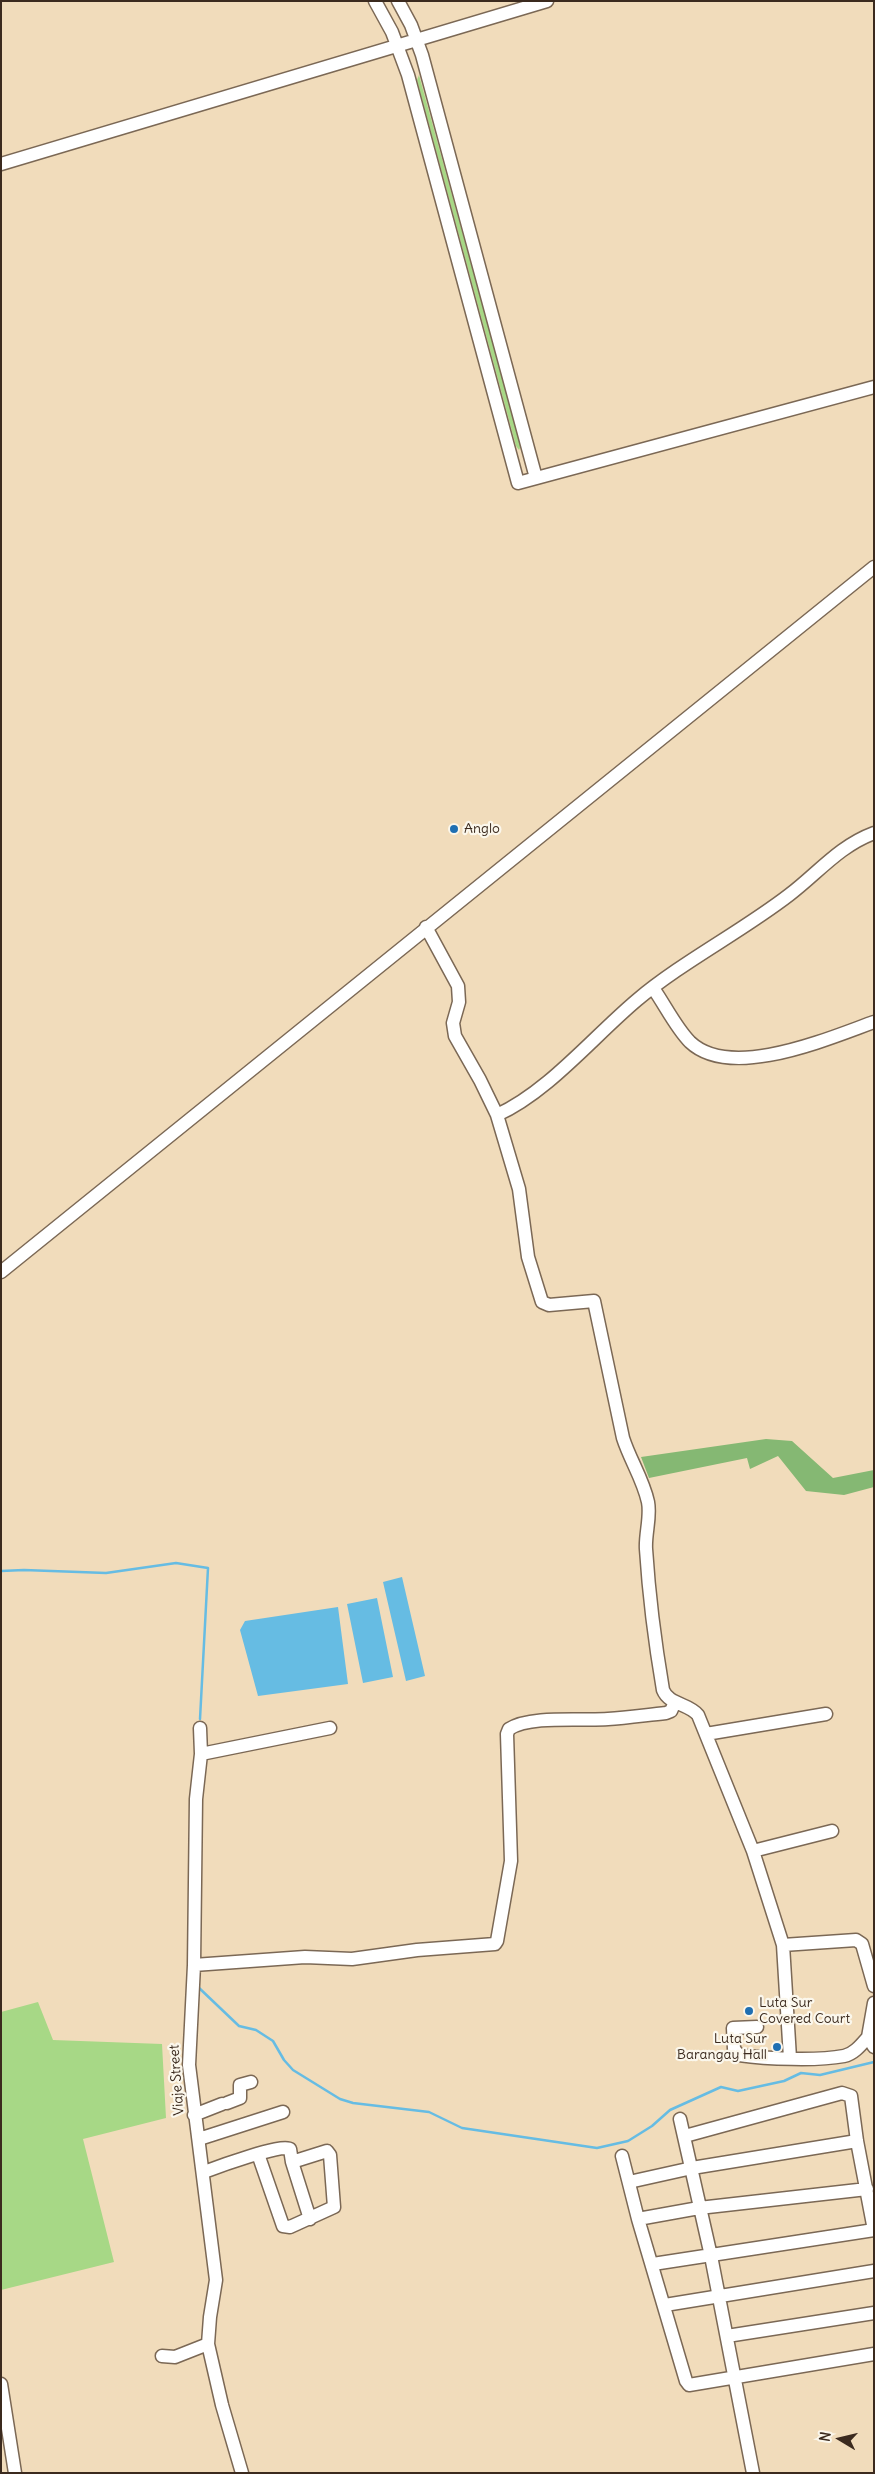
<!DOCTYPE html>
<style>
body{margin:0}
#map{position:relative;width:875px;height:2474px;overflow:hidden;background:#f1dcbb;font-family:Delius,sans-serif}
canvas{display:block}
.frame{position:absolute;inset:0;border:2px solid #3b2a1e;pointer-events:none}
.north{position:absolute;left:815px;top:2414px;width:50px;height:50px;-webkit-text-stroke:4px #fbf7ec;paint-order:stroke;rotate:279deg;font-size:14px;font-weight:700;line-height:20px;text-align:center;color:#3b2a1e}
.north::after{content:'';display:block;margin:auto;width:18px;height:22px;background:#3b2a1e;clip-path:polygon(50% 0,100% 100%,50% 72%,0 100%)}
</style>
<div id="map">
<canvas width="875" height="2474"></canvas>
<div class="frame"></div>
<div class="north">N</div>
</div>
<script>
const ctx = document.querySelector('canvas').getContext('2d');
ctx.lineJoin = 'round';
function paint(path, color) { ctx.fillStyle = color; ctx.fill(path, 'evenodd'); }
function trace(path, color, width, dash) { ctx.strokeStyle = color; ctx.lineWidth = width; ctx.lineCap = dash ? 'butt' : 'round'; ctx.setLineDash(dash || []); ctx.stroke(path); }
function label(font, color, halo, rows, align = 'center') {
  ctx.font = font + ' Delius,sans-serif'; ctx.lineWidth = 4.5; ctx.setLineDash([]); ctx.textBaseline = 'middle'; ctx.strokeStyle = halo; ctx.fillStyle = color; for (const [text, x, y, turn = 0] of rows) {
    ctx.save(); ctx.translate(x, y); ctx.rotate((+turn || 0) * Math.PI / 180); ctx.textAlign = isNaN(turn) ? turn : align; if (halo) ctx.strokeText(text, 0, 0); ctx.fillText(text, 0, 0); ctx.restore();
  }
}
paint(new Path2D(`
 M419,75L521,446L519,450L516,446L417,80Z
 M38,2002L53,2040L162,2044L166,2118L83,2139L114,2262L1,2290V2012Z`), '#a7d886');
paint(new Path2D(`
 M766,1439L792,1441L833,1478L874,1470V1487L844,1495L806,1491L778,1456L750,1469L747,1458L649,1478L641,1457Z`), '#85b873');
paint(new Path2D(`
 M402,1577L425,1676L406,1681L383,1582Z
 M377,1598L393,1677L363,1683L347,1604Z
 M338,1607L348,1684L258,1696L240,1630L245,1621Z`), '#66bce3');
trace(new Path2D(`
 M1,1571L24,1570L106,1573L176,1563L208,1568L200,1719
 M197,1986L239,2026L256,2030L273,2041L284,2060L293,2070L340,2099L353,2103L429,2112L462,2128L597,2148L628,2141L652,2126L670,2110L721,2087L738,2091L784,2081L801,2073L820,2075L874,2062`), '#66bce3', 2.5);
const minor = new Path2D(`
 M375,1L392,32L408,75L518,483L874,387
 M398,1L411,25L422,55L536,478
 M1,164L547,1
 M426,927L458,986L459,1002L453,1023L455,1036L480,1080L497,1115L519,1189L528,1257L542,1302L549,1305L594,1301L623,1438C630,1460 643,1479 648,1502C651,1517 645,1534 646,1549C649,1596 655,1643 663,1690C669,1705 688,1703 698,1715L753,1851L783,1945L790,2058
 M653,988C665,1005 676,1028 690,1042C731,1081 829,1038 874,1022
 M497,1115C548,1092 593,1037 637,1000C682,962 741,932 789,895C818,873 839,846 874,833
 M1,1272L874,567
 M200,1728L201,1754L196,1799L194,1965L189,2065L216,2280L210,2317L208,2344L222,2405L242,2473
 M706,1734L826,1714
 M201,1754L330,1728
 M753,1851L832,1831
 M783,1945L856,1940L862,1944L874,1986
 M194,1965L305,1957L352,1959L417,1950L495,1944L497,1941L511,1861L507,1734L509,1729C530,1715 582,1721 608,1719C627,1718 646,1715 666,1713L671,1711L675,1702
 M874,2003L868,2037L874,2047
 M757,2027L733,2028L734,2049L739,2055C767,2059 817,2061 844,2056C854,2054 861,2045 868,2037
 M227,2103L240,2098V2085L251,2082
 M194,2115L222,2104
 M680,2119L711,2256L753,2473
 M685,2136L842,2093L851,2096L857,2141L874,2230
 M199,2139L283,2112
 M622,2156L638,2219L686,2381L689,2385L874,2354
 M292,2162L310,2219
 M204,2172C217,2167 283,2143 290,2149L292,2162L327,2151L330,2155L334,2207L290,2227L283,2226L258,2154
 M629,2182L692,2168L857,2141
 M638,2219L699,2208L867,2189
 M653,2264L874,2230
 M665,2305L874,2271
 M727,2336L874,2313
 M162,2356L175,2357L208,2344
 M1,2384L15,2473`);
trace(minor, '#7b6855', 15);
trace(minor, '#fff', 12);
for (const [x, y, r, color] of [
 [454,829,5,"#1f6fb2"],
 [749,2011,5,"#1f6fb2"],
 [777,2047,5,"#1f6fb2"]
]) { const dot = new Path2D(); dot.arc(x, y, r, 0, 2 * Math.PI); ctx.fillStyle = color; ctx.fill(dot); trace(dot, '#fbf7ec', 2); }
label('14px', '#3b2a1e', '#fbf7ec', [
 ["Anglo",464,829],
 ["Luta Sur",759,2003],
 ["Covered Court",759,2019],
 ["Luta Sur",767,2039,"right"],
 ["Barangay Hall",767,2055,"right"]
], 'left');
label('14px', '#3b2a1e', '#fbf7ec', [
 ["Viaje Street",177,2080,-94]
]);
</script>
